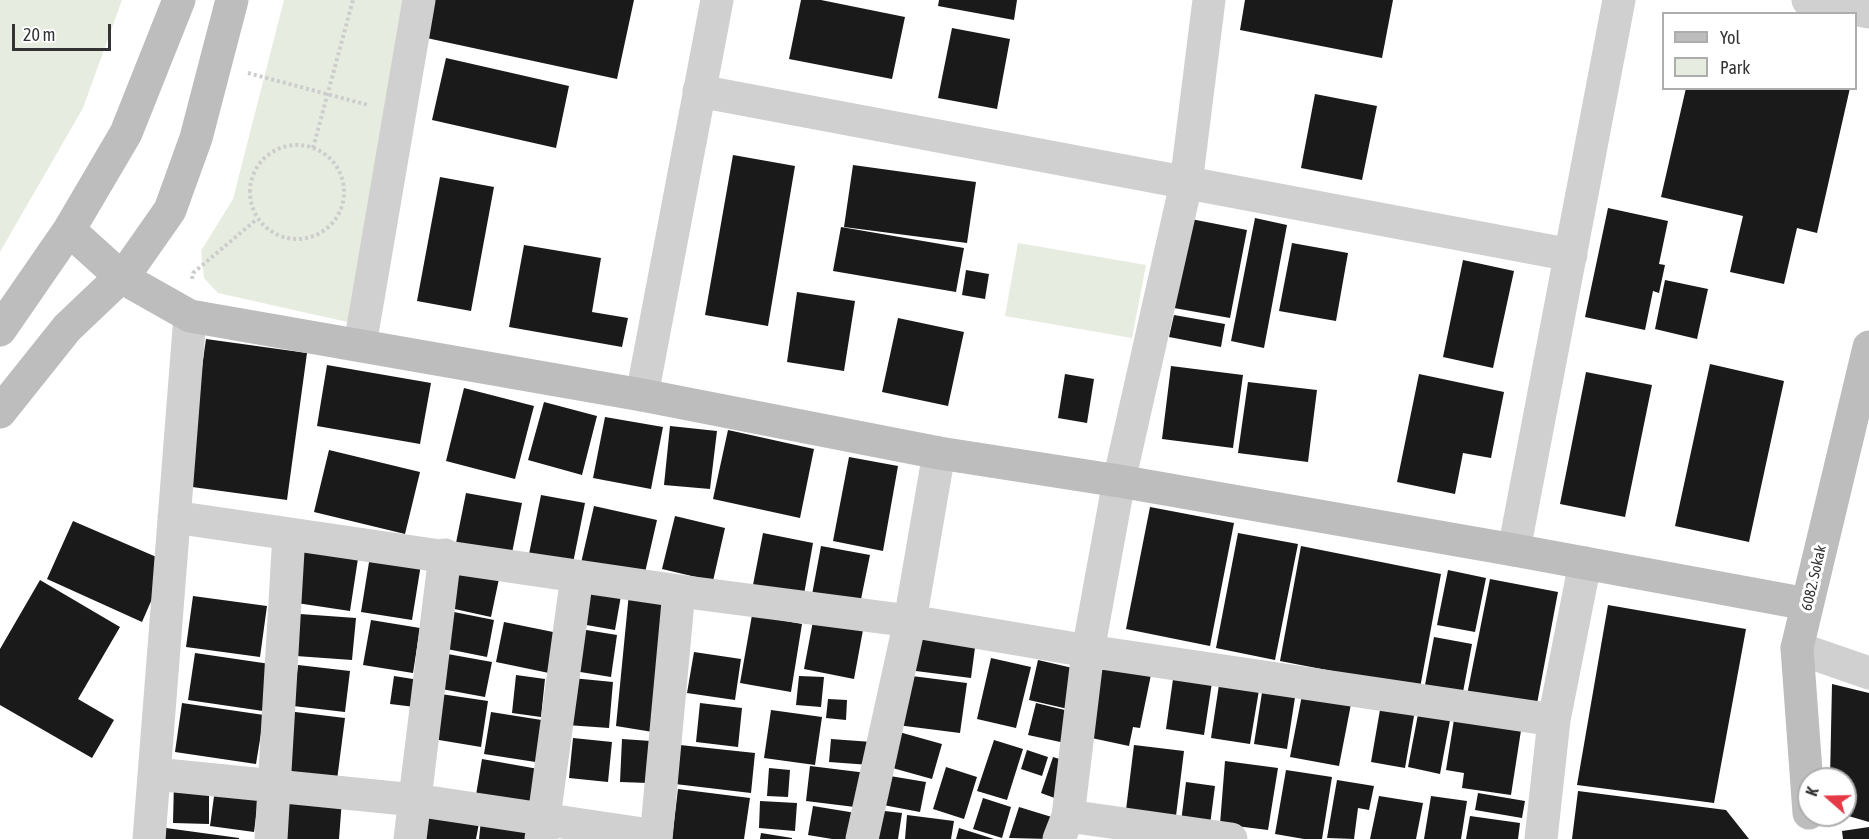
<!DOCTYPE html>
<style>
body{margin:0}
#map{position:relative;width:1869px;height:839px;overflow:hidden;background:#fff;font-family:"Asap Condensed",sans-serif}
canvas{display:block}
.legend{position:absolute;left:1662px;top:12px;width:195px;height:78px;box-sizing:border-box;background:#fff;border:2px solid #adadad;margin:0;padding:8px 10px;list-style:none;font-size:18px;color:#333}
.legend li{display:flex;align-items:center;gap:12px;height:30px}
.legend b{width:30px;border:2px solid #adadad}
.north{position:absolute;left:1797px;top:767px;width:60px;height:60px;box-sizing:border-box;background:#fff;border:2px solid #adadad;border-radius:50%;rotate:290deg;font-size:16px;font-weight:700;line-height:24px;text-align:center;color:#333}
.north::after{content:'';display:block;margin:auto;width:21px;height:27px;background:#e63946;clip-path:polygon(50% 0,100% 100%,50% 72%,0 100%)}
.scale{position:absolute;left:12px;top:24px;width:99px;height:27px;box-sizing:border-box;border:3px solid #333;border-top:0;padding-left:8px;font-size:18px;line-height:21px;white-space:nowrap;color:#333;-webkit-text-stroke:4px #fff;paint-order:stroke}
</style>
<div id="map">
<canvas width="1869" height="839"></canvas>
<ul class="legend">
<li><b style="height:8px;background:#bdbdbd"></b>Yol</li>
<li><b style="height:16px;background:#e6ecdf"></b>Park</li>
</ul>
<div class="north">K</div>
<div class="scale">20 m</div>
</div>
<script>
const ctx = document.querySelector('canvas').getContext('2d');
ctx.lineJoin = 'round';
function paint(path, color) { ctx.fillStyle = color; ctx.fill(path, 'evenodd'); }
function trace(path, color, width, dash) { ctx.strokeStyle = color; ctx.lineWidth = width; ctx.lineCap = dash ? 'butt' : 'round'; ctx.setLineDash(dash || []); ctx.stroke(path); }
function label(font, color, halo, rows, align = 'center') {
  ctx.font = font + ' "Asap Condensed",sans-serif'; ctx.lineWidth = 6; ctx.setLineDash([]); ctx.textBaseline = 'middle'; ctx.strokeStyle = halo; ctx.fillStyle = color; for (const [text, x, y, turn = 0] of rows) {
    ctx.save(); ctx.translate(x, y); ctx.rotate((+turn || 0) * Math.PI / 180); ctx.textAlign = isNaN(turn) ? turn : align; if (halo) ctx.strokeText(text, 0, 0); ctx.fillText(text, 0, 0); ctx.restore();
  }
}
paint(new Path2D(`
 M0,0H122L83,108L0,252Z
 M284,0H408L352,323L218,293L204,278L201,251L233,199Z
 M1018,243L1146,265L1132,338L1005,316Z`), '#e6ecdf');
paint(new Path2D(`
 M430,0H634L617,79L422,37Z
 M801,0H821L905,17L892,79L789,59Z
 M939,0H1017L1014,20L938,6Z
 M1245,0H1393L1382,58L1240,30Z
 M952,28L1010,39L997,109L938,98Z
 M446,58L569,86L556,148L432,120Z
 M1686,88H1850L1817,233L1797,228L1784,284L1730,272L1743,216L1661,197Z
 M1315,94L1377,106L1362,180L1301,168Z
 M733,155L795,166L768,326L705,315Z
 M853,165L976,182L967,243L844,227Z
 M440,177L494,187L471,311L417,301Z
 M1608,208L1668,221L1659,264L1665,265L1659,293L1653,291L1645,330L1585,317Z
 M1255,218L1287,225L1264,348L1231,341Z
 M1191,219L1247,230L1230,318L1174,308Z
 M841,227L964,248L956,292L833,271Z
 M1292,243L1348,253L1336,321L1279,311Z
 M524,245L601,258L592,312L628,318L622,347L509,327Z
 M1463,260L1514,271L1493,368L1443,357Z
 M966,270L989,274L985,299L962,295Z
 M1665,280L1708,289L1697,339L1655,329Z
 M797,292L855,301L844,371L787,362Z
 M1174,315L1225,324L1221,347L1169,337Z
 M898,318L964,332L948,406L882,392Z
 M206,339L307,353L287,500L185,486Z
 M1710,364L1784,381L1749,542L1675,526Z
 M327,365L431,383L420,444L317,426Z
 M1171,366L1243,375L1233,448L1162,439Z
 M1586,372L1652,385L1625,517L1560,504Z
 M1065,374L1094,379L1087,423L1058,418Z
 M1419,374L1504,392L1491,458L1463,453L1455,494L1397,482Z
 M1248,382L1317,390L1308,462L1238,453Z
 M464,388L534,406L515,479L446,461Z
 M544,402L597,416L582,475L528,460Z
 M605,417L663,427L651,489L593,478Z
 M670,426L717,431L710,489L664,485Z
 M728,430L814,449L800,518L713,499Z
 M329,450L420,472L405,534L314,512Z
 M849,457L898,466L883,551L833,541Z
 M466,493L522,503L512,553L456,543Z
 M541,495L585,503L573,563L529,554Z
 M594,506L657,520L644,577L581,563Z
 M1150,507L1234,523L1210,646L1126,629Z
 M675,516L725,528L713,581L662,569Z
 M73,521L168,562L142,622L47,579Z
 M763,533L813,543L803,600L752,590Z
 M1238,533L1298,544L1275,660L1216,648Z
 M299,543L359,552L350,611L290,602Z
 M821,546L870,555L859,609L811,600Z
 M1301,546L1441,574L1420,688L1280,661Z
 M370,556L421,564L412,620L361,612Z
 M459,565L500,574L491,617L450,608Z
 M1448,570L1486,578L1475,632L1437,625Z
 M1490,579L1558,592L1536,709L1467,695Z
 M40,580L120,627L78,699L114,720L92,758L0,705V649Z
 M582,583L622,590L615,630L575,623Z
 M629,593L673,600L659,733L616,726Z
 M193,596L267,606L260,657L186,647Z
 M1608,605L1746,629L1714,803L1577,785Z
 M454,612L494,620L487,657L447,649Z
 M300,614L356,618L352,660L296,656Z
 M752,615L802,624L791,692L740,683Z
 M371,620L420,628L413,673L363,665Z
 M813,621L863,630L854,679L804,669Z
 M504,622L558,633L549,673L496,662Z
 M574,628L617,635L611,677L568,670Z
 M913,631L976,640L971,678L908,670Z
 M1434,637L1472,644L1463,692L1425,685Z
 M694,652L741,659L735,700L687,693Z
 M195,653L270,664L263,711L188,700Z
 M442,653L492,662L485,697L436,688Z
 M1105,654L1153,665L1140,728L1133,727L1129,746L1087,737Z
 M991,658L1031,667L1016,728L977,719Z
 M1038,660L1077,669L1068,709L1029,700Z
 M298,665L350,671L345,712L293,706Z
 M1174,672L1213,676L1204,735L1166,729Z
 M516,675L545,679L541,717L512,713Z
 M904,675L967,683L960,733L897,725Z
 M394,676L419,680L415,707L390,704Z
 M799,676L824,677L821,707L796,705Z
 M572,678L613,682L609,728L567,725Z
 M1220,678L1260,684L1250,744L1211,738Z
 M1832,684L1869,693V822L1845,815V779H1830Z
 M1263,686L1296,691L1287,749L1254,744Z
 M434,693L488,701L481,747L427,738Z
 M1302,695L1351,704L1339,766L1290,757Z
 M828,699L847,700L846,720L826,718Z
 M182,703L264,715L256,764L175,752Z
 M700,703L742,708L738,747L696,742Z
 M1036,703L1073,712L1065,743L1028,735Z
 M1381,704L1415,710L1405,768L1371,762Z
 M1419,709L1451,715L1440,774L1408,767Z
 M771,710L822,717L815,765L764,758Z
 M287,711L345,718L337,780L279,773Z
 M491,712L548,721L542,763L484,754Z
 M1455,713L1522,724L1511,795L1462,788L1464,773L1446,770Z
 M899,732L942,744L932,779L889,767Z
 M573,738L612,742L608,782L569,778Z
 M622,739L651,741L648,783L620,782Z
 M831,739L872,742L870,765L829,762Z
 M994,740L1023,749L1007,800L977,791Z
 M680,745L755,753L751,793L675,784Z
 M1134,745L1184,751L1176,816L1126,810Z
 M1027,750L1048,757L1042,776L1021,769Z
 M1053,757L1072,763L1060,800L1041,793Z
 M482,759L544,770L538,805L476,795Z
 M1225,761L1278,768L1268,830L1220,824Z
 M810,766L867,773L863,808L806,801Z
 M946,767L977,777L964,819L933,809Z
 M769,768L790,770L788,797L767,796Z
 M1286,770L1332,777L1322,839H1304L1275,834Z
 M884,775L926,782L920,812L878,804Z
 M1337,780L1374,786L1369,810L1358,808L1354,839L1327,838Z
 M174,781L209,782V824L173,823Z
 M1186,782L1215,786L1210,825L1181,822Z
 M215,789L259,794L254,832L210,826Z
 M678,789L750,798L744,839H672Z
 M1578,791L1726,810L1749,839H1572Z
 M1478,793L1525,801L1522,818L1475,810Z
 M282,795L342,800L339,839H284Z
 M1379,796L1423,803L1416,839H1370Z
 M1431,796L1467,801L1461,839H1424Z
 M983,798L1011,807L1002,838L973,829Z
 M760,801L797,803L795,831L759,828Z
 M813,806L862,814L858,839H832L808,835Z
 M1019,807L1055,818L1048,839L1009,838Z
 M876,810L902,813L898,839H872Z
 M425,814L479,823L476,839H421Z
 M907,815L954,821L951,839H905Z
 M1470,816L1520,823L1518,839H1466Z
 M481,820L528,827L526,839H479Z
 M1869,827V839H1843L1842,831Z
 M166,828L239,838V839H165Z
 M959,828L994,839H956Z
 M761,833L792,838V839H760Z`), '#1a1a1a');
trace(new Path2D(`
 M248,73L368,105
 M250 192a47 47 0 1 1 94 0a47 47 0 1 1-94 0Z
 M313,148L353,0
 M192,279L193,273L257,219`), '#cdcdcd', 4, [3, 3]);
trace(new Path2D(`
 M1808,0L1869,12
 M699,91L1571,255
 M360,345L419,0
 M642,395L717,0
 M174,517L679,591L910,621L1088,651L1554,720
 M1514,550L1619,0
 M1797,648L1869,673
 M155,774L415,800L656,836
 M1068,816L1231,839
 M149,839L190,316
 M271,839L289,534
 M410,839L445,555
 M541,839L577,576
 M656,839L679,591
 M862,839L910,621L939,453
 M1059,839L1068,816L1088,651L1119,481L1186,184L1209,0
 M1541,839L1554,720L1585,563`), '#d0d0d0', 33);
trace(new Path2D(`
 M69,230L121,277L190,316L642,395L939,453L1119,481L1514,550L1807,604
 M0,330L69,230L126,133L179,0
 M0,412L67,328L128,270L170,210L196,138L232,0
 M1809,813L1797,648L1869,347`), '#bdbdbd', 33);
label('15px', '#333', '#fff', [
 ["6082. Sokak",1814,578,-77]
]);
</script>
